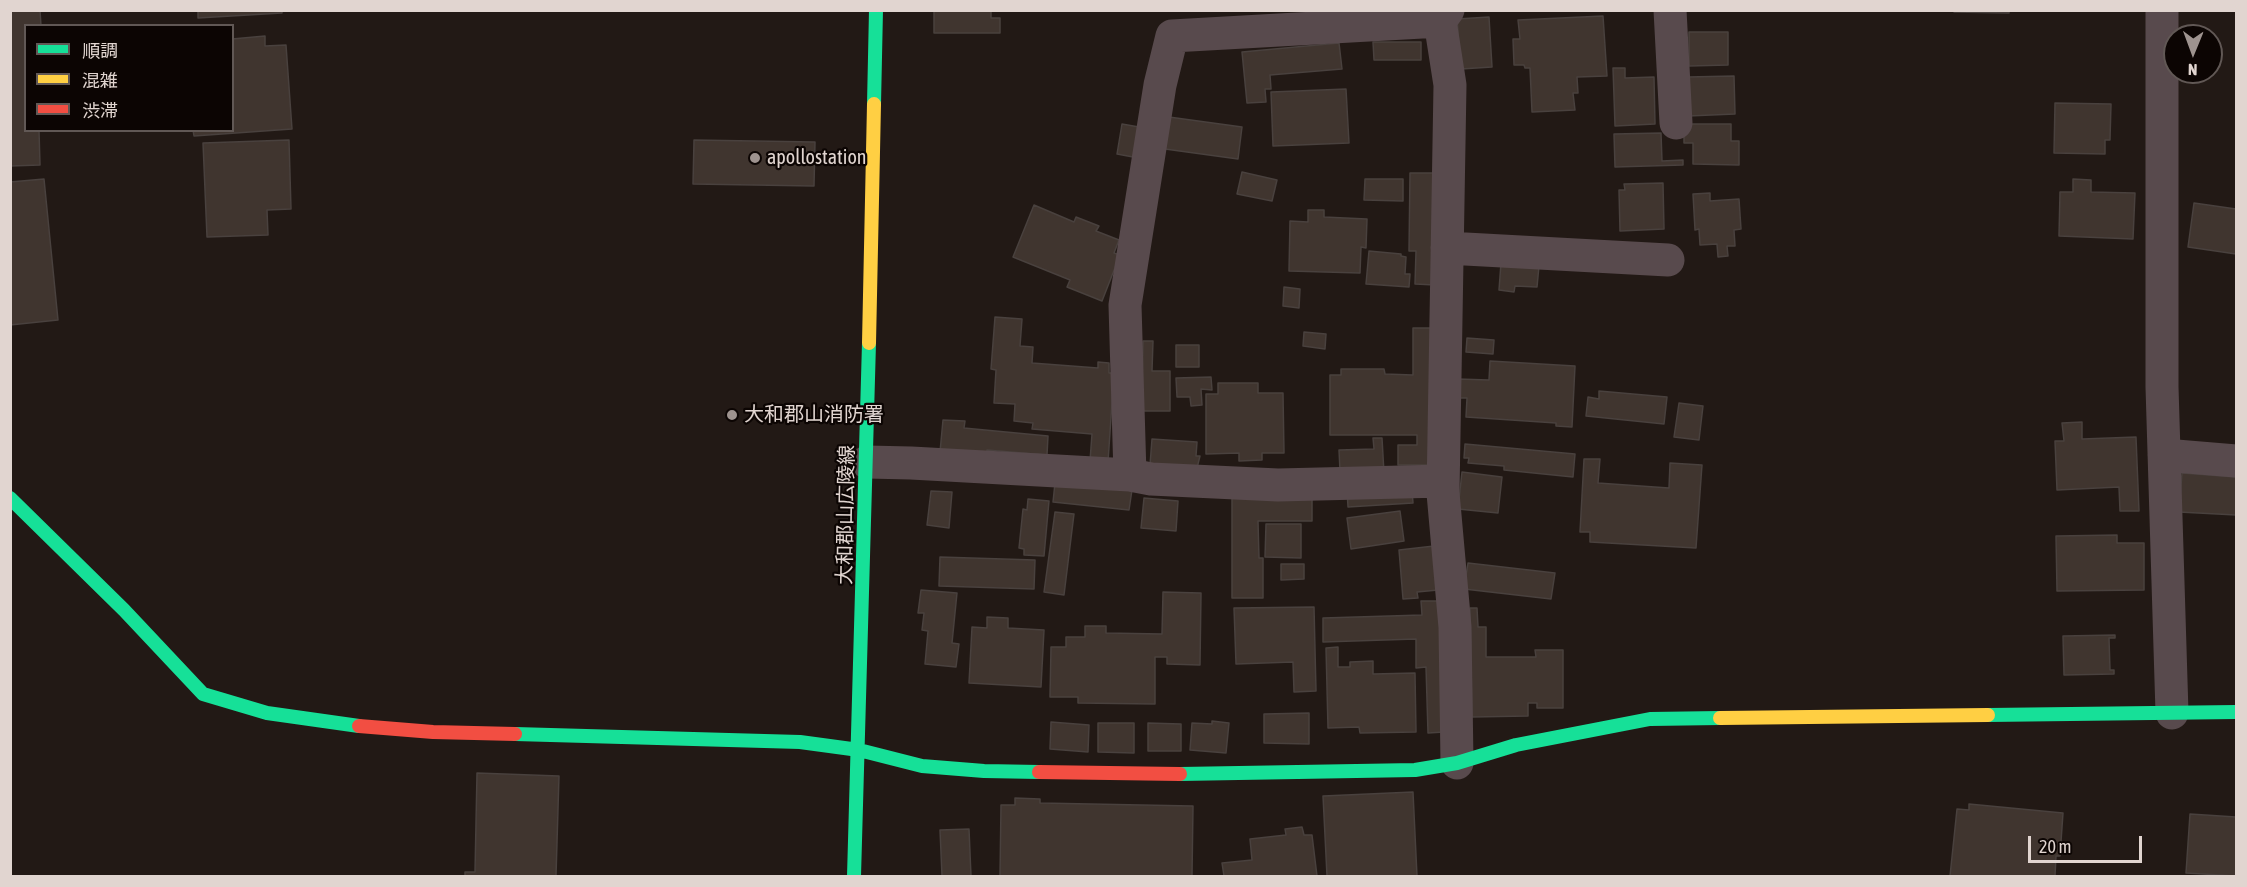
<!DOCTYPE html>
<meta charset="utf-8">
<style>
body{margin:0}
#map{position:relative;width:2247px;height:887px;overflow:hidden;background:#221915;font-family:"Asap Condensed","Noto Sans JP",sans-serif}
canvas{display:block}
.frame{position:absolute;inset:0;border:12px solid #e1d5d0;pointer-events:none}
.legend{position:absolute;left:24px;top:24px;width:210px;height:108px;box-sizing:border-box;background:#0c0503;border:2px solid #615855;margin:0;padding:8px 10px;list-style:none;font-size:18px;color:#e1d5d0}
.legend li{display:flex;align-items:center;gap:12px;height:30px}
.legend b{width:30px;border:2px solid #615855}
.north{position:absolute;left:2163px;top:24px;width:60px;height:60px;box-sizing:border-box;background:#0c0503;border:2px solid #615855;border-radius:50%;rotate:181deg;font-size:16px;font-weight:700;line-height:24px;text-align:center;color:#e1d5d0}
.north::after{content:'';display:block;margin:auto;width:21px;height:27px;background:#9e938f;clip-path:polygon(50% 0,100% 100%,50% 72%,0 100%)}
.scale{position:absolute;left:2028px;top:836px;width:114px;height:27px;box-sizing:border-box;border:3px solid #e1d5d0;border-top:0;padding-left:8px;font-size:18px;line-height:21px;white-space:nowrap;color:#e1d5d0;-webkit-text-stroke:4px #0c0503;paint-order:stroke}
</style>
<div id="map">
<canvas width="2247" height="887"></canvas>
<div class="frame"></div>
<ul class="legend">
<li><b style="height:8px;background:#16e098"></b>順調</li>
<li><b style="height:8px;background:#ffcf43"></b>混雑</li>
<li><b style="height:8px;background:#f24e42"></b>渋滞</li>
</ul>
<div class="north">N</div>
<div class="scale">20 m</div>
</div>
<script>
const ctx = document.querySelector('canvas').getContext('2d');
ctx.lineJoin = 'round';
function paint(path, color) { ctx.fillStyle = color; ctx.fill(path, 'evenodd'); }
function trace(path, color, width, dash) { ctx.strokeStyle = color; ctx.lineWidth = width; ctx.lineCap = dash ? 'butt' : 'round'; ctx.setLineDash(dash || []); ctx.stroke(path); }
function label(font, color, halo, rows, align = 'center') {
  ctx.font = font + ' "Asap Condensed","Noto Sans JP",sans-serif'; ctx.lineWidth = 4.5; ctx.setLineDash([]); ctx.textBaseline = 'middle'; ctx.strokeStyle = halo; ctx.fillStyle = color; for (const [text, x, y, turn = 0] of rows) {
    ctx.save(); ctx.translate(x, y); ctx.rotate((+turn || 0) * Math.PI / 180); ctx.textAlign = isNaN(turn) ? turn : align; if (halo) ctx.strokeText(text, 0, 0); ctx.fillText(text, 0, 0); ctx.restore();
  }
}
const building = new Path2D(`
 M10,10H40L41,26H26V130H39L40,165L10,166Z
 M198,10H282V13L198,18Z
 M934,10H991V18H1000V33H934Z
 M1954,10H2009V13L1954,12Z
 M1603,16L1607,76L1577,77L1578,93H1573L1575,110L1532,112L1530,68H1525L1524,65H1514L1513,39H1520L1518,20Z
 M1489,17L1492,67L1461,69L1457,19Z
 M1689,32H1728V65L1689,66Z
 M265,36V46L286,45L292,129L194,136L193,130H232V39Z
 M1373,42H1421V60H1374Z
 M1339,43L1342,69L1270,75L1271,89H1265L1266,102L1247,103L1242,52Z
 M1613,68H1625V78L1654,77L1655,124L1615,126Z
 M1734,76L1735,114L1688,116L1687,77Z
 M1346,89L1349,143L1273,146L1271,92Z
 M2055,103L2111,104L2110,140H2105V154L2054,153Z
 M1169,117L1242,127L1238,159L1165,149Z
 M1122,124L1139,127L1133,157L1117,154Z
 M1684,124H1731V141H1739V165L1693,164V143H1684Z
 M1661,133L1662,161L1683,160V165L1615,167L1614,134Z
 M289,140L291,209L267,210L268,235L207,237L203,143Z
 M694,140L815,142L814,186L693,184Z
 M1242,172L1277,180L1272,201L1237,194Z
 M1410,173H1437L1435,285L1415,284L1416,251H1409Z
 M44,179L58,320L10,325V182Z
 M1365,179H1403V201L1364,200Z
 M2073,179L2091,180V192L2135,193L2133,239L2059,236L2060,192H2073Z
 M1663,183L1664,229L1620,231L1619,190H1625L1624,184Z
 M1710,193V201L1739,199L1741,229L1734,230L1735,246H1727L1728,256L1718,257L1717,244L1700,245L1699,229L1695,230L1693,194Z
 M2194,203L2236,209V254L2188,247Z
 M1034,205L1074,222L1076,217L1099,226L1096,231L1119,240L1114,253L1120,255L1102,301L1067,287L1070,280L1013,257Z
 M1308,210H1324V217L1367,219L1366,248L1361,247L1360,273L1289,271L1290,221L1308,222Z
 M1369,251L1401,254V256L1406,257L1405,274H1410L1409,287L1366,284Z
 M1501,263L1539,266L1537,287L1515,286L1514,292L1499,290Z
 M1284,287L1300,289L1299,308L1283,306Z
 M995,317L1022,319L1020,346L1033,347L1032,363L1098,368V362L1109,363V373H1114L1108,462L1090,461L1092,434L1032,429L1033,423L1014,421L1015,404L994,403L996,370L991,369Z
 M1413,328H1431L1430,465H1398V445H1417V435H1330V375H1341V369H1384L1385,374L1413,375Z
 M1304,332L1326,334L1325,349L1303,346Z
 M1467,338L1494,340L1493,354L1466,352Z
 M1143,341H1153L1152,371H1170V411H1138L1142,390Z
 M1176,345H1199V367H1176Z
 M1490,361L1575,366L1572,427L1556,426V423L1466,417L1467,398H1457L1458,379L1489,380Z
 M1211,377L1212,390L1201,389L1202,405L1191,406L1190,397H1177L1176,378Z
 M1218,383H1258V393H1283L1284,453H1262V460L1239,461V453L1206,454V394H1218Z
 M1599,391L1667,397L1664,424L1586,416L1588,397L1599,399Z
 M1679,403L1703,406L1699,440L1674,437Z
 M943,420L965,421L964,428L1048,436L1047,455L987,450V457L940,452Z
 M2082,422V439L2136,437L2139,511H2120L2119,487L2057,490L2055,441H2064L2062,423Z
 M1373,438H1382L1384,473L1340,471L1339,450L1374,449Z
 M1152,439L1197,442L1196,456H1200L1197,468L1150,465Z
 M1465,444L1575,454L1573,477L1504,470V466L1468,463L1469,458H1464Z
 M1584,459H1600L1598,483L1669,488L1670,463L1702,465L1696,548L1590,542V532H1580Z
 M1462,472L1502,477L1498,513L1458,509Z
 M2182,473L2236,477V515L2179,512Z
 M1055,483L1132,490L1129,510L1053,502Z
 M1347,490H1412L1413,503L1348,507Z
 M931,491L952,492L949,528L927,525Z
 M1232,497H1312V521H1258L1259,558H1263V598H1232Z
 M1144,498L1178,501L1176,531L1141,528Z
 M1028,499L1049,501L1044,556L1024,555V549L1019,548L1023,509L1027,510Z
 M1400,511L1404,541L1351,549L1347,518Z
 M1055,512L1074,514L1064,595L1044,592Z
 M1266,524H1301V558L1265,557Z
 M2117,535V543H2144V590L2057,591L2056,536Z
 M1434,546L1438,590L1417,592L1418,598L1403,599L1399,550Z
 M940,557L1035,560L1034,589L939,586Z
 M1468,563L1555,573L1551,599L1464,589Z
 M1281,564H1304V579L1281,580Z
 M921,590L957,593L952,643L959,644L956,667L925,664L928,631L922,630L924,613H918Z
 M1163,592L1201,593L1200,665L1167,664V657H1155V704L1078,703V697H1050L1051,647H1066V637H1085V626H1106V633L1162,634Z
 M1421,601H1440L1444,732L1428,733L1426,667L1416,668V639L1323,642V618L1422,615Z
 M1314,607L1316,691L1294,692L1293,662L1236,664L1234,608Z
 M1470,608H1477L1478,627H1486V657H1536L1535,650H1563V708H1537V703H1528V716L1472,717Z
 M987,617L1008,618V628L1044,630L1041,687L969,683L972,627L987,628Z
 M2115,635V638H2109L2110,670H2114V674L2064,675L2063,636Z
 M1338,647V667H1350V662L1373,661V674L1415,673L1416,732L1360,733L1359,727L1328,728L1326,648Z
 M1309,713V744L1264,743V714Z
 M1212,721L1229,723L1226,753L1190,750L1192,723L1212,724Z
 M1051,722L1089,725L1088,752L1050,749Z
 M1098,723H1134V753L1098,752Z
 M1148,723L1181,724V751H1148Z
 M477,773L559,776L556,876H562H465V872H475Z
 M1413,792L1417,876H1327L1323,796Z
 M1015,798L1040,799V803L1193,806L1192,876H1000L1001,805H1015Z
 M1969,804L2063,813L2060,856H2056L2055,876H1950L1957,809L1969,810Z
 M2190,814L2236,817V876L2186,873Z
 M1302,827L1304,835H1312L1317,876H1224L1222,863L1252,860L1250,839L1286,835L1285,829Z
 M969,829L971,876H942L940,830Z`);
paint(building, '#40352f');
trace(building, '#49413e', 1.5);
trace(new Path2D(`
 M1448,10L1440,21L1450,85L1443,493L1455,627L1457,763
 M1670,10L1676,123
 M2162,10V387L2172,713
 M1447,248L1668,260
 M2164,455L2236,461
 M867,462L911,463L1130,475L1125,305L1160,85L1172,36L1440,21
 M1130,475L1151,479L1278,485L1443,481`), '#584a4d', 33);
trace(new Path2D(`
 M874,104L876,10
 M10,498L124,610L203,694L267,713L359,726
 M1988,715L2236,712
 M515,734L800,742L859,750L922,766L984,771L1039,772
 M1180,774L1415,770L1457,763L1516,745L1650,719L1720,718
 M854,876L869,343`), '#16e098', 14);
trace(new Path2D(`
 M869,343L874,104
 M1720,718L1988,715`), '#ffcf43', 14);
trace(new Path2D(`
 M359,726L433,732L515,734
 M1039,772L1180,774`), '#f24e42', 14);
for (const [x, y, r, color] of [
 [755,158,6,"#9e938f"],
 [732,415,6,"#9e938f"]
]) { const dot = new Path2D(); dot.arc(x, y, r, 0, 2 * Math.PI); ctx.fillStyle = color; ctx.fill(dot); trace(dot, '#0c0503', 2); }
label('20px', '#e1d5d0', '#0c0503', [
 ["apollostation",767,158],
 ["大和郡山消防署",744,415]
], 'left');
label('20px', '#e1d5d0', '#0c0503', [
 ["大和郡山広陵線",846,515,-89]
]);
</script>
